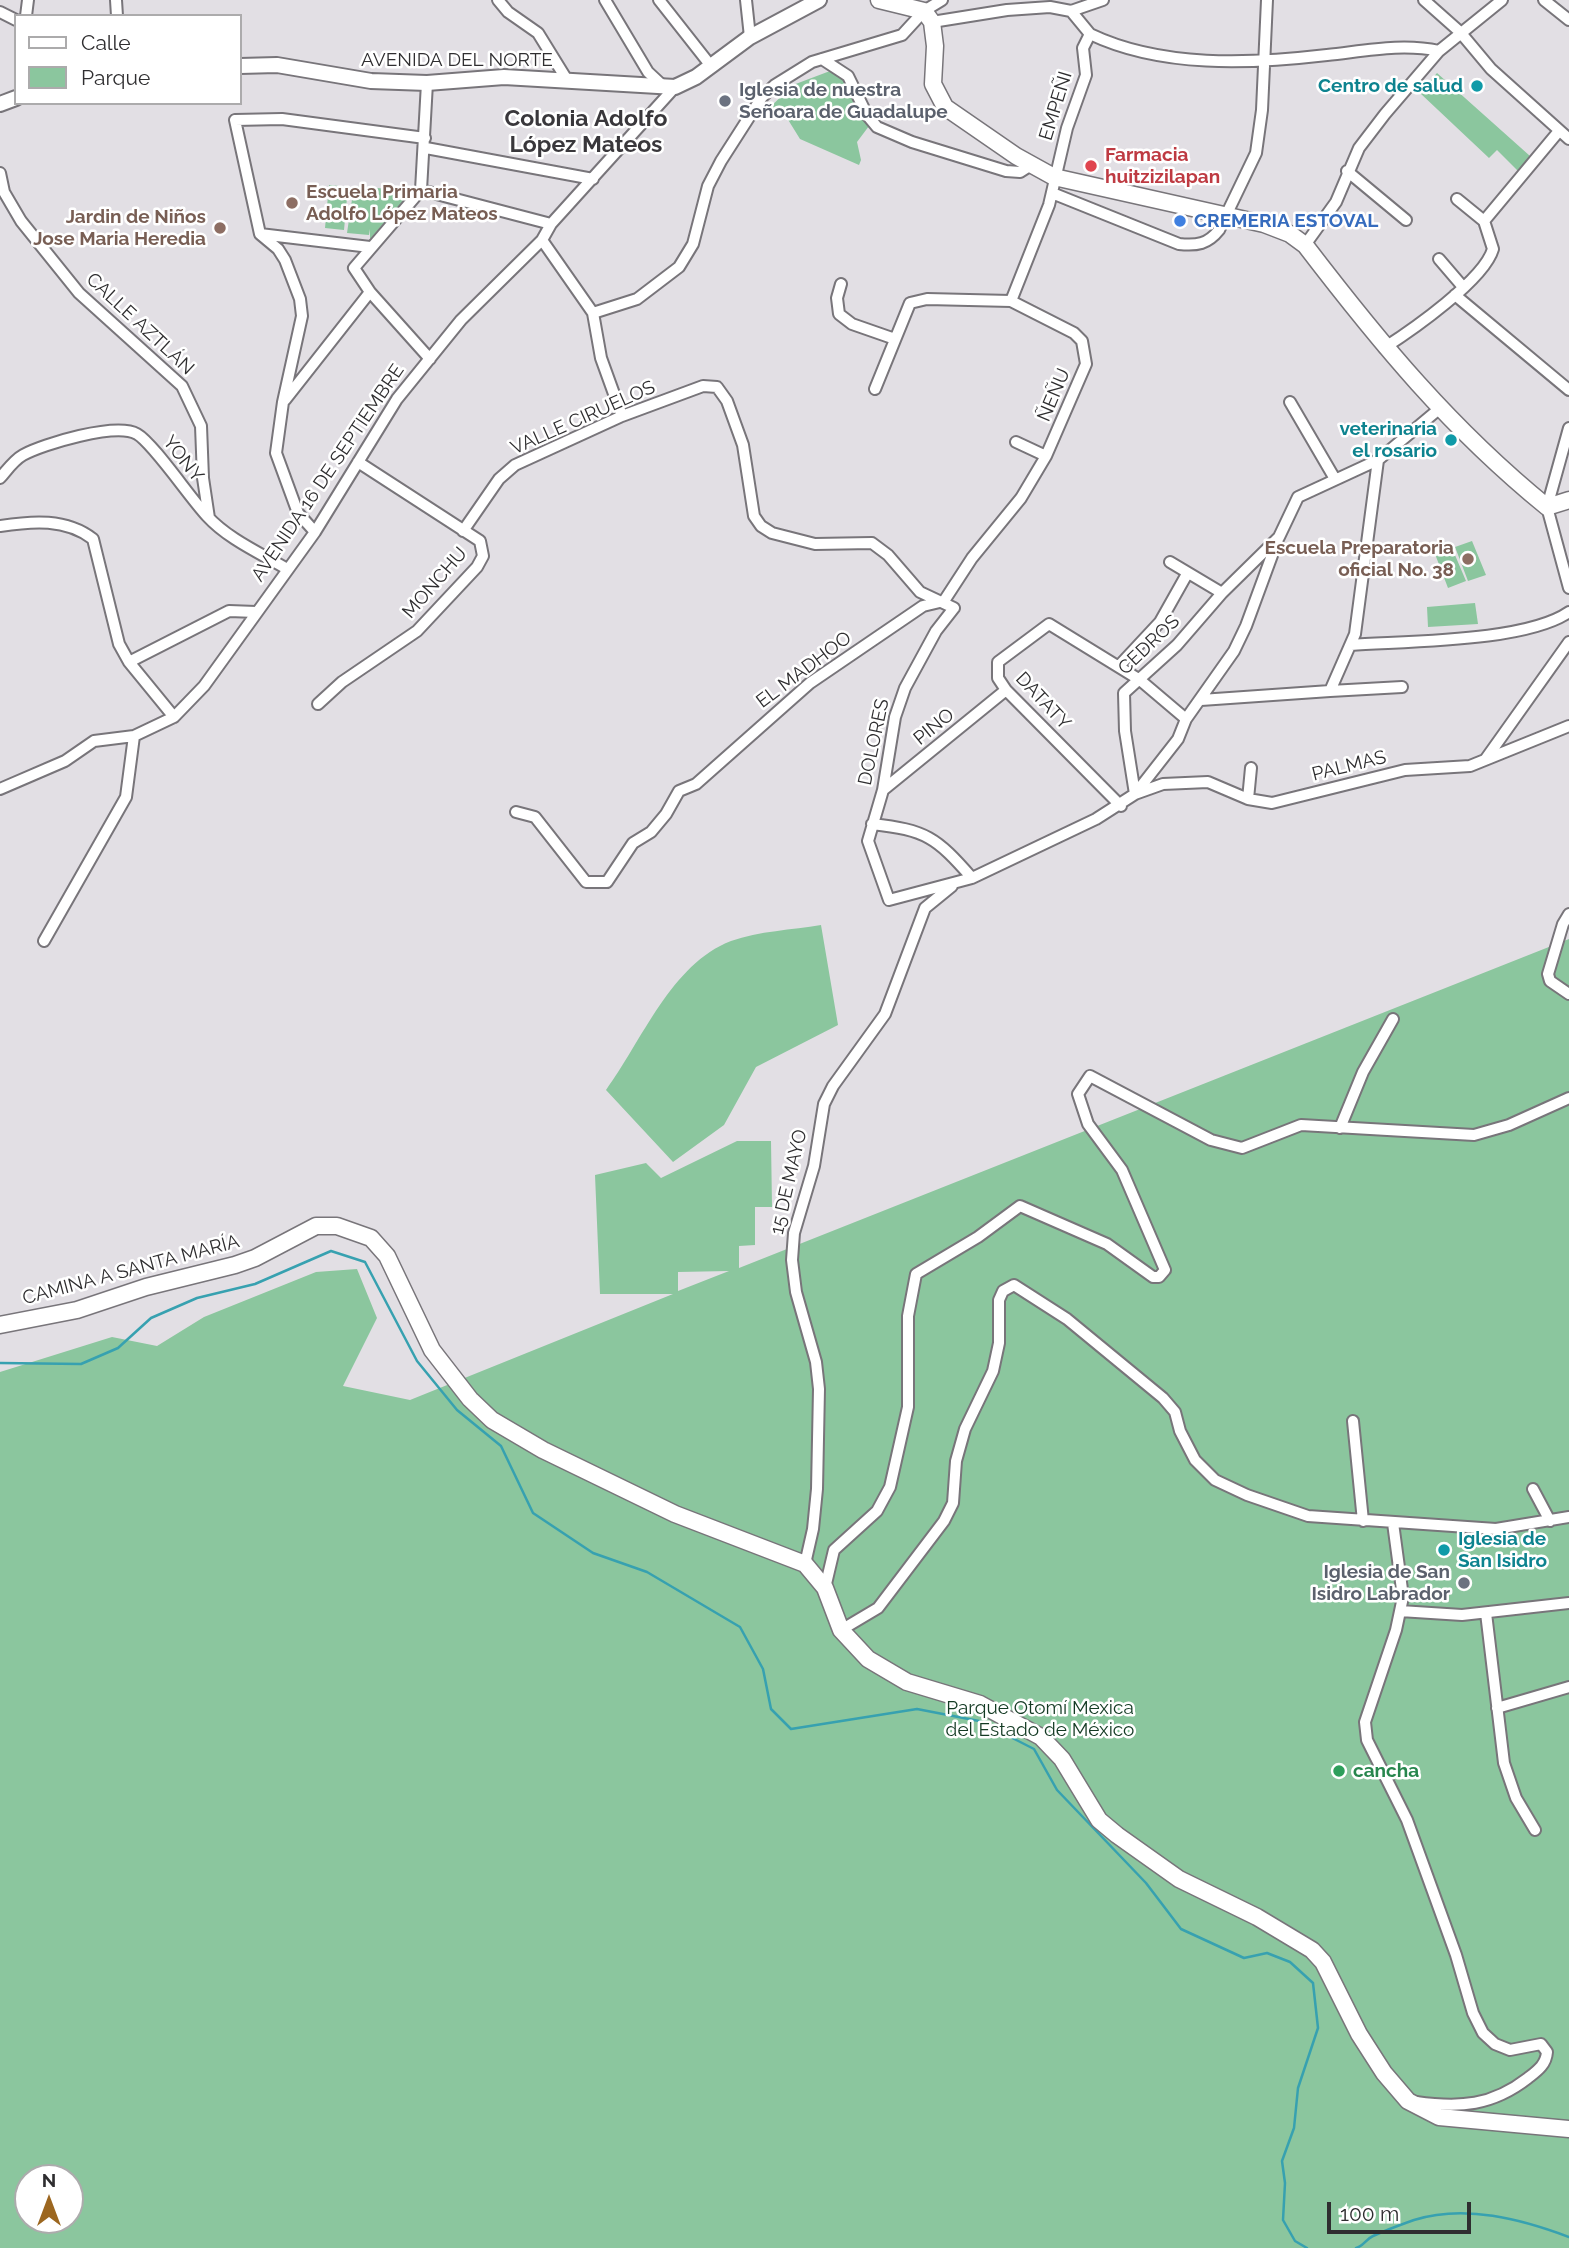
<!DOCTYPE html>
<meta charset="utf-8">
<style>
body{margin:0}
#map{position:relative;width:1569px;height:2248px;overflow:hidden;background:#e2dfe4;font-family:Raleway,sans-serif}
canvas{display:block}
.legend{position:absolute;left:14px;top:14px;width:228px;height:91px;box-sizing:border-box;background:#fff;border:2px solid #acabac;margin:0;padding:9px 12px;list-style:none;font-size:21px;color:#2f2e30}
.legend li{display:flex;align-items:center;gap:14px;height:35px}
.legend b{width:35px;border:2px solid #acabac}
.north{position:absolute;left:14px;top:2164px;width:70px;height:70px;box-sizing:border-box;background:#fff;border:2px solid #acabac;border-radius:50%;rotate:0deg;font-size:19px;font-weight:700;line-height:28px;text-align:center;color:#2f2e30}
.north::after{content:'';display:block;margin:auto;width:24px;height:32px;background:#9c6720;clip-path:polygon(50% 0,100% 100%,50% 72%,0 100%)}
.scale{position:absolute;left:1327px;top:2202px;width:144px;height:32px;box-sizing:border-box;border:4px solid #2f2e30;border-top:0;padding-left:9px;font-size:21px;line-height:24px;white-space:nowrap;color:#2f2e30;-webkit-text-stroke:5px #fff;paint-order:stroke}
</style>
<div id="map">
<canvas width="1569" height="2248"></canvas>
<ul class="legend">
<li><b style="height:9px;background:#fff"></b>Calle</li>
<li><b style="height:19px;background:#8bc69e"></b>Parque</li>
</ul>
<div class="north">N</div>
<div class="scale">100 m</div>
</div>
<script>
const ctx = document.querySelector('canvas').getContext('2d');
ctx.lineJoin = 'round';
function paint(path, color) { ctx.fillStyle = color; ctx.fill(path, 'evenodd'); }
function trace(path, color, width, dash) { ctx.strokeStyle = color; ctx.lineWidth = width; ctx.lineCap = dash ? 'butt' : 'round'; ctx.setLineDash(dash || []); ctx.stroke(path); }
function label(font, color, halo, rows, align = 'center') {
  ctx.font = font + ' Raleway,sans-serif'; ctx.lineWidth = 5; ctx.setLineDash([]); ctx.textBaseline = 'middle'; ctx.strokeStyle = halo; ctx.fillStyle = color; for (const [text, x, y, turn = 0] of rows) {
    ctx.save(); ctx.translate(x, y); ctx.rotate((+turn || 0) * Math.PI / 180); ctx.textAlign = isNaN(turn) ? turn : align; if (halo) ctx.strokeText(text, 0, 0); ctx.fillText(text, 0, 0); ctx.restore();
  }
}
paint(new Path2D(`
 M830,71L848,79L869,126L857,142L861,160L859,165L800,139L787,118H767L763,114L793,85Z
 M1437,73L1530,156L1518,171L1497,150L1489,158L1420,93Z
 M329,185L348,187L344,230L325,228Z
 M354,186L412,191L370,239V229L369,235L347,233Z
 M1472,541L1486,575L1468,581L1455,547Z
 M1452,548L1466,581L1448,588L1435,554Z
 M1475,603L1478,624L1428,627L1427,607Z
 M821,925L838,1025L756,1067L724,1125L673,1162L606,1090C642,1041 671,964 731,941C759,931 792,930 821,925Z
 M1569,939V2248H0V1372L112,1337L157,1346L204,1317L316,1272L357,1269L377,1318L343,1386L410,1400L673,1294H600L595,1175L646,1163L661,1178L737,1141H771L772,1207H755V1245L739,1246V1268ZM729,1271L678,1291V1272ZM28,2178H70V2220H28Z`), '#8bc69e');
trace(new Path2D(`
 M0,1363L81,1364L118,1348L151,1318L197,1298L255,1284L331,1251L365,1262L417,1361L457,1410L501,1446L533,1513L593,1553L647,1572L740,1627L763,1669L771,1709L791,1729L917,1709L979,1721L1034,1749L1057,1790L1146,1883L1181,1929L1244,1958L1267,1953L1290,1962L1313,1983L1318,2028L1298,2088L1294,2128L1282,2161L1285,2183L1283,2220L1295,2241L1307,2248
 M1356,2248C1364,2246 1366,2239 1373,2236C1386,2230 1400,2225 1414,2220C1465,2204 1521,2219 1569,2237`), '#37a1b0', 2.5);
const minor = new Path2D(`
 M116,0L117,16
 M498,0L508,12L538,33L567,80
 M605,0L648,72L663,86
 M659,0L711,66
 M746,0L750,37
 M1424,0L1460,32L1491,69L1569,139
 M1544,0L1569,20
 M0,12L16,20
 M26,16L28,0
 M932,22L1007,10L1050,7L1071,11L1103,0
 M1090,34C1161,68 1250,64 1327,55C1365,51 1402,43 1439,51
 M822,59L848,76L867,115L877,127L912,142L1006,171L1020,172L1031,165
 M426,148L593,179
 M1347,171L1406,220
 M0,173L4,192L21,221L79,293L182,386L201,426L203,478L209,518
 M421,190L354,268L370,292L430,359
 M421,190L551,224
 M421,190L427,83
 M1052,193L1179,244C1197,246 1208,244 1219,230L1256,153L1262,110L1267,0
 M1457,199L1484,221
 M260,234L370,247
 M542,240L593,313L601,358L622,416
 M1305,245L1336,202L1359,148L1385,114L1439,51L1502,0
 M1439,259L1463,287
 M841,284L837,298L839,314L852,324L895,339
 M1455,295L1569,390
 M1011,301L1049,205L1067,128L1086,75L1083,48L1090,34L1071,11
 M593,313L637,299L679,267L693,244L708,186L721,161L762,97L775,85L812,62L902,35L924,11L942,0
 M1384,348C1412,330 1484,280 1493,249L1484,221L1559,131
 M875,389L910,303L927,299L1011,301
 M285,400L370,292
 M1290,402L1335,479
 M1569,428L1547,507L1569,588
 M1016,442L1046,456
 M0,478C7,470 14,460 23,455C43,444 116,422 137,434C153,443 190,498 207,516C228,539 260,553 287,569
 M0,526C32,521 66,518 93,539L119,644L129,662L174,717
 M463,531L499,479L515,465L622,416L703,386L717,387L727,401L743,445L754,516L761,526L772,533L815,544L872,543L888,555L920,592L954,608L936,631L905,688L895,717L883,790L868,841L889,900L972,878L1096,819L1135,794L1163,784L1208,782L1248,799L1272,803L1405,770L1470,766L1569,726
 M315,532L298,513L276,453L283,402L302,316L300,299L285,260L278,249L260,234L235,120L282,119L425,138
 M1170,562L1222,593
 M944,601L972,558L1021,498L1046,456L1086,364L1082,341L1074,333L1011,301
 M1351,645C1406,641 1526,642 1569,612
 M129,662L229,611L256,612
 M1119,666L1160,622L1187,574
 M1330,691L1402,687
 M1201,700L1330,691L1355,634L1378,460
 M318,704L342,682L417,631L477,567L483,556L480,541L358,462
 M1485,760L1569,642
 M0,789L65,761L94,741L134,736
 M883,790L1006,690
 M1135,794L1125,731L1124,693L1177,645L1222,593L1279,537L1298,497L1378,460L1439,409
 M1135,794L1178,739L1186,719L1234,651L1246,626L1278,539
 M1248,799L1251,768
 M1121,806L1006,690L998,678V662L1049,624L1140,680L1186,719
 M516,812L535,817L586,882H607L633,843L651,832L666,814L679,791L696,784L810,683L923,606L944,601
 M872,824C926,830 936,837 972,878
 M1569,914L1563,924L1548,974L1550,981L1569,994
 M44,941L126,797L134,736L174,717L204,686L315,532L397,399L461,320L542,240L551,224L675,87
 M1340,1128L1363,1072L1393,1019
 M1353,1421L1363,1521
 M1533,1489L1550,1521
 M1393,1523L1403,1597L1396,1630L1365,1722L1367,1740L1407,1820L1456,1955L1473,2013L1483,2033L1495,2044L1510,2050L1541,2044L1547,2052C1546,2065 1537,2071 1528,2078C1492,2106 1460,2108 1416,2102
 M805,1564L813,1529L817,1489L819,1389L816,1362L796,1292L792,1260L794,1233L814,1166L824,1104L833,1086L885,1014L925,908L952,886
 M825,1588L834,1550L877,1511L890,1487L908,1407V1316L916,1274L978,1237L1020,1206L1107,1244L1153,1277H1159L1165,1270L1122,1170L1088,1124L1078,1094L1090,1076L1211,1140L1242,1148L1301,1125L1474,1135L1509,1125L1569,1098
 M1400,1611L1462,1615L1569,1603
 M1486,1613L1504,1763L1516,1798L1535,1830
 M841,1630L878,1608L944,1521L953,1503L956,1461L965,1429L993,1371L999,1343V1300L1003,1291L1014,1285L1067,1319L1163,1398L1175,1412L1180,1431L1195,1460L1215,1480L1247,1495L1308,1516L1496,1529L1569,1517
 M1497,1708L1569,1687`);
const tertiary = new Path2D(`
 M240,66L277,65L371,81L427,83L504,77L675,87L696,77L750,37L819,0
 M0,104L16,98`);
const secondary = new Path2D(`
 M879,0L924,11L932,22L935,46L933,84L945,107L1016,156L1054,177L1264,224L1290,234L1305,245C1380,343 1450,428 1547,507L1569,500
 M0,1325L77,1310L146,1287L235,1265L255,1258L316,1226H337L371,1238L387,1256L432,1350L470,1399L492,1420L543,1450L675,1514L805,1564L825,1588L841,1630L868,1659L907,1682L980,1704L1041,1737L1062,1759L1099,1820L1117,1835L1179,1879L1257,1917L1312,1950L1323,1962L1359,2034L1384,2073L1408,2101L1439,2117L1569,2129`);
trace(minor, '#78757a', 14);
trace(tertiary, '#78757a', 18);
trace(secondary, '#78757a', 19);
trace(minor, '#fff', 10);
trace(tertiary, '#fff', 14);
trace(secondary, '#fff', 16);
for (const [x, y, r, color] of [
 [1477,86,7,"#0f9aa8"],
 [725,101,7,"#6b7280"],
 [1091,166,7,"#e0444e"],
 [292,203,7,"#8d6e63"],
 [1180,221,7,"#3f7fe0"],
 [220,228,7,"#8d6e63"],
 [1451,440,7,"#0f9aa8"],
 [1468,559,7,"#8d6e63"],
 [1444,1550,7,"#0f9aa8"],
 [1464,1583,7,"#6b7280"],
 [1339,1771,7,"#2e9e5b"]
]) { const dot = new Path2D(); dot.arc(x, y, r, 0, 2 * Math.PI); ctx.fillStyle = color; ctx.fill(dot); trace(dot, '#fff', 2.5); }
label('19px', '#2f2e30', '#fff', [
 ["AVENIDA DEL NORTE",457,60],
 ["EMPEÑI",1056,106,-73],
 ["CALLE AZTLÁN",140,324,43],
 ["ÑEÑU",1054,395,-67],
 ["VALLE CIRUELOS",583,418,-24],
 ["YONY",183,459,52],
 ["AVENIDA 16 DE SEPTIEMBRE",328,473,-56],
 ["MONCHU",435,583,-49],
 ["CEDROS",1149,645,-44],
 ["EL MADHOO",804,670,-37],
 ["DATATY",1043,701,47],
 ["PINO",934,727,-39],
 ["DOLORES",874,742,-78],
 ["PALMAS",1349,766,-14],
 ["15 DE MAYO",789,1182,-77],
 ["CAMINA A SANTA MARÍA",131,1270,-15]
]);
label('bold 19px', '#0d838f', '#fff', [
 ["Centro de salud",1463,86],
 ["veterinaria",1437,429],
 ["el rosario",1437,451],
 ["Iglesia de",1458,1539,"left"],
 ["San Isidro",1458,1561,"left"]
], 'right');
label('bold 19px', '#5b616d', '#fff', [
 ["Iglesia de nuestra",739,90],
 ["Señoara de Guadalupe",739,112],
 ["Iglesia de San",1450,1572,"right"],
 ["Isidro Labrador",1450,1594,"right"]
], 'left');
label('bold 19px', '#be3a42', '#fff', [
 ["Farmacia",1105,155],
 ["huitzizilapan",1105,177]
], 'left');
label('bold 19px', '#785e54', '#fff', [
 ["Escuela Primaria",306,192,"left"],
 ["Adolfo López Mateos",306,214,"left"],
 ["Jardin de Niños",206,217],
 ["Jose Maria Heredia",206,239],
 ["Escuela Preparatoria",1454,548],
 ["oficial No. 38",1454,570]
], 'right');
label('bold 19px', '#366cbe', '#fff', [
 ["CREMERIA ESTOVAL",1194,221]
], 'left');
label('19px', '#133a23', '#fff', [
 ["Parque Otomí Mexica",1040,1708],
 ["del Estado de México",1040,1730]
]);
label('bold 19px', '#27864d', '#fff', [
 ["cancha",1353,1771]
], 'left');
label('bold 23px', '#39373b', '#fff', [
 ["Colonia Adolfo",586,119],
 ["López Mateos",586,145]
]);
</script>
